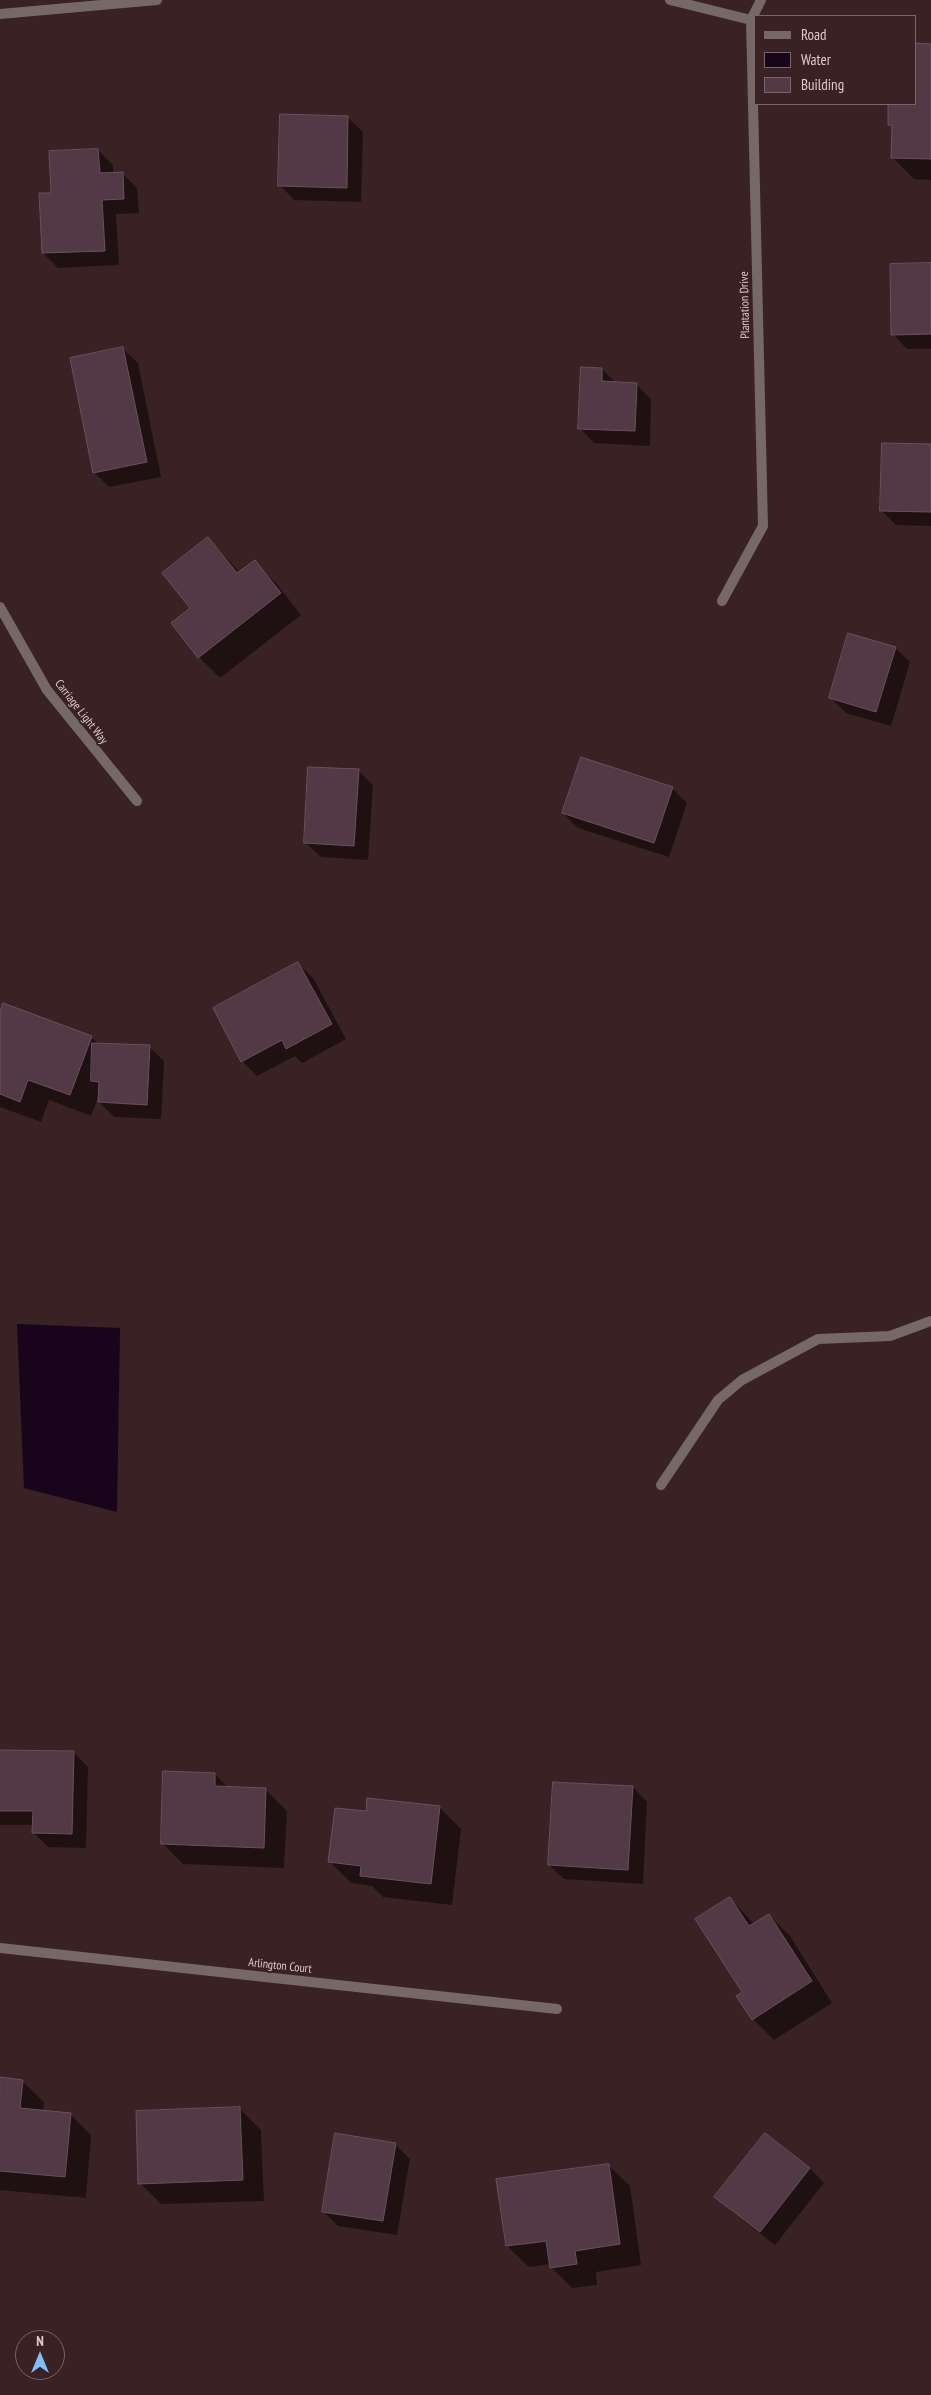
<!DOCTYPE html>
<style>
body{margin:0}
#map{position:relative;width:931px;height:2395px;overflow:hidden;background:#3a2123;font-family:"PT Sans Narrow",sans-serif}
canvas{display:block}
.legend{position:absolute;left:754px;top:15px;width:162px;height:90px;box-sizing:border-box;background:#3a2123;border:1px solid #7c6567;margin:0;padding:6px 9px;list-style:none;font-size:15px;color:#decccd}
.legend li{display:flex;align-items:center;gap:10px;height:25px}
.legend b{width:25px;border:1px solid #7c6567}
.north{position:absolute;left:15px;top:2330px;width:50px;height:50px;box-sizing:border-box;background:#3a2123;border:1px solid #7c6567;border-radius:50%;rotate:0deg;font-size:14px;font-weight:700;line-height:20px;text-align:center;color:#decccd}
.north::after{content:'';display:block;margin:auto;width:18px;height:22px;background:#7dbef9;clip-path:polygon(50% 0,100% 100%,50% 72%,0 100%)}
</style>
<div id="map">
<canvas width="931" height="2395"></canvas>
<ul class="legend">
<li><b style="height:6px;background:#766965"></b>Road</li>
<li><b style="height:14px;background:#18051b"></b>Water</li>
<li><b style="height:14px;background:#523945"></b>Building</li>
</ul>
<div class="north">N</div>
</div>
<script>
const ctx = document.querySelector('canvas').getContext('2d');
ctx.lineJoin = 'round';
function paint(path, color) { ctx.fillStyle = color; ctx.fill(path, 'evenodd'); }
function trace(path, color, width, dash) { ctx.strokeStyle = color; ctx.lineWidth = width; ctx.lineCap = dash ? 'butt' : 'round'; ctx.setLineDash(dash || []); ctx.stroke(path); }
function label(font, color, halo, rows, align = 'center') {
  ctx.font = font + ' "PT Sans Narrow",sans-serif'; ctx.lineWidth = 4; ctx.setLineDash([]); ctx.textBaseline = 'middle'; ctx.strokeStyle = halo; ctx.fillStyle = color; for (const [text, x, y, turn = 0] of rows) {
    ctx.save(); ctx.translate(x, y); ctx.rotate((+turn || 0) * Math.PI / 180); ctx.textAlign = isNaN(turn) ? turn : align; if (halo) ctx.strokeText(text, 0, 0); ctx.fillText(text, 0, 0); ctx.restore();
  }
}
paint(new Path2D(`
 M17,1324L120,1328L117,1512L24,1488Z`), '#18051b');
paint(new Path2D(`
 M915,45H931V180L914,179L893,158L894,129L889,124V104H915Z
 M348,118L363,132L361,202L294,200L280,185Z
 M98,150L113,165V174L122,173L137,188L139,213L116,214L119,265L58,268L43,253L52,194Z
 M931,264V349H907L893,334Z
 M123,349L138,363L161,477L109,487L95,473Z
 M602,369L616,383L636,384L651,399L650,446L594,443L580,428Z
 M931,445V526L896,525L881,510Z
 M208,538L240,573L254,562L276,583L301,615L220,678L199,657L192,609Z
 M895,648L910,662L891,726L846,713L831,698Z
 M359,771L373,785L368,860L321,857L306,843Z
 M672,788L687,803L669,857L578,828L563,813Z
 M298,964L313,978L346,1039L302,1063L295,1056L257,1076L242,1061L214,1008Z
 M0,1016L91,1037L99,1044L149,1047L164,1061L161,1119L114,1117L99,1102V1095L91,1116L49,1100L41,1122L0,1107Z
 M0,1751L73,1752L88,1767L86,1848L48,1847L33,1832L34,1825H0Z
 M215,1774L228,1788L265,1789L287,1811L284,1868L183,1864L162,1843Z
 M633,1787L647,1802L643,1884L564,1879L549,1865Z
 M439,1807L461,1829L452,1905L383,1897L372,1886L351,1883L330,1862L367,1813Z
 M730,1898L754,1924L769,1915L790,1936L832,2003L774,2040L753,2019L743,1993Z
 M0,2078L22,2081L44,2102L43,2111L70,2114L91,2135L86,2198L0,2190Z
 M240,2109L261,2130L264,2201L161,2204L140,2183Z
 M766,2134L810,2168L824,2183L775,2245L731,2211L716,2197Z
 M395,2144L410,2159L397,2235L338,2226L323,2211Z
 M608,2165L630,2186L641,2265L596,2272L597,2285L572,2288L551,2267L550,2264L529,2267L507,2246L498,2180ZM552,2238V2241L523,2245V2243Z`), '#0007');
const building = new Path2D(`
 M915,43L931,44V159L891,158L892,125H888V104H915Z
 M280,114L348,116L347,188L278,186Z
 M98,149L100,173L123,172L124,199L102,200L105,251L42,253L39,193H51L49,151Z
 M931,263V334L891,335L890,264Z
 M123,347L147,462L93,473L70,358Z
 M581,367L602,368V381L637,383L635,431L578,429Z
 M882,443L931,444V512L880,511Z
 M208,537L237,573L255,560L281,593L198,658L171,623L190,608L162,573Z
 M848,633L896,647L876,712L829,698Z
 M581,757L673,787L654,843L562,813Z
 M308,767L359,769L354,846L304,843Z
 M298,962L332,1024L286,1049L282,1040L241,1062L213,1008Z
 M3,1003L92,1036L70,1095L28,1080L20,1102L0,1094V1013Z
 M92,1043L150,1045L147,1105L98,1102L99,1082L91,1081Z
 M0,1750L74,1751L72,1834L32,1833L33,1811H0Z
 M163,1771L215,1773V1786L266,1788L264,1848L161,1844Z
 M553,1782L633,1786L628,1870L548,1865Z
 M367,1798L440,1806L431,1884L360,1876L361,1866L328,1862L335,1808L366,1811Z
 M730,1897L749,1926L769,1914L812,1981L752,2020L736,1996L742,1992L695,1919Z
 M0,2077L23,2080L20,2108L71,2113L65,2177L0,2171Z
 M240,2107L243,2180L138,2184L136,2111Z
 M335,2133L396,2143L383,2221L322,2212Z
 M765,2133L810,2168L760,2232L714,2197Z
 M609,2164L620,2244L575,2251L577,2264L550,2268L546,2241L506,2246L496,2179Z`);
paint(building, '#523945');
trace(building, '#6b505d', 1);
trace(new Path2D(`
 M661,1485L718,1400L742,1380L818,1339L890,1336L931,1321`), '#766965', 10);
trace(new Path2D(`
 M670,0L751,20
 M0,14L157,0
 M722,601L763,526L751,20L761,0
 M0,607L47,690L137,801
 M0,1948L557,2009`), '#766965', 10);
label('12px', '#decccd', '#3a2123', [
 ["Plantation Drive",745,305,-91],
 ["Carriage Light Way",81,712,52],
 ["Arlington Court",280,1966,6]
]);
</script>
